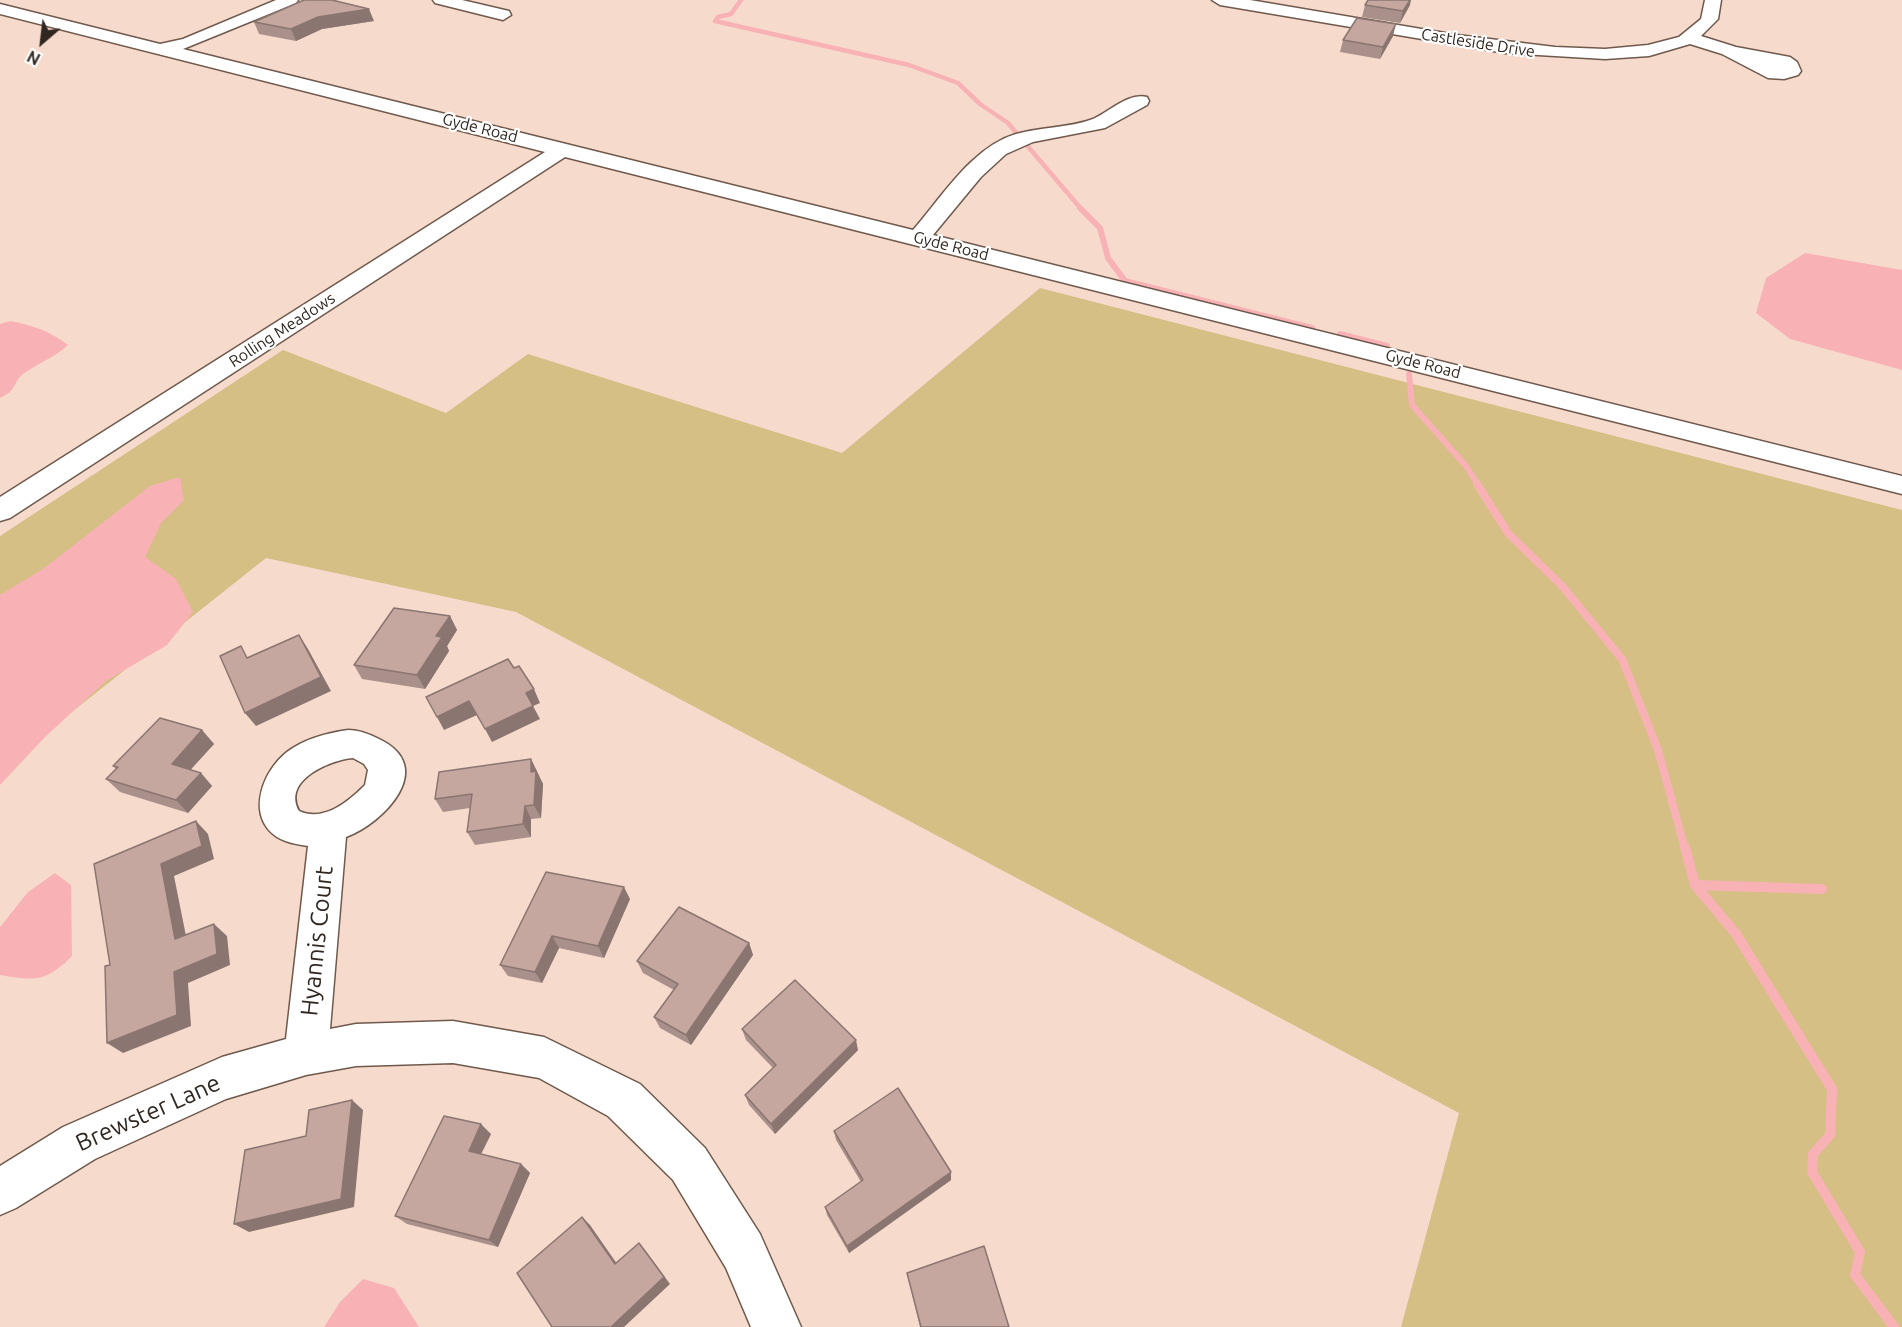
<!DOCTYPE html>
<style>
body{margin:0}
#map{position:relative;width:1902px;height:1327px;overflow:hidden;background:#f6dbcc;font-family:Ubuntu,sans-serif}
canvas{display:block}
.north{position:absolute;left:12px;top:12px;width:60px;height:60px;-webkit-text-stroke:4px #fff;paint-order:stroke;rotate:208deg;font-size:16px;font-weight:700;line-height:24px;text-align:center;color:#312721}
.north::after{content:'';display:block;margin:auto;width:21px;height:27px;background:#312721;clip-path:polygon(50% 0,100% 100%,50% 72%,0 100%)}
</style>
<div id="map">
<canvas width="1902" height="1327"></canvas>
<div class="north">N</div>
</div>
<script>
const ctx = document.querySelector('canvas').getContext('2d');
ctx.lineJoin = 'round';
function paint(path, color) { ctx.fillStyle = color; ctx.fill(path, 'evenodd'); }
function trace(path, color, width, dash) { ctx.strokeStyle = color; ctx.lineWidth = width; ctx.lineCap = dash ? 'butt' : 'round'; ctx.setLineDash(dash || []); ctx.stroke(path); }
function label(font, color, halo, rows, align = 'center') {
  ctx.font = font + ' Ubuntu,sans-serif'; ctx.lineWidth = 4.5; ctx.setLineDash([]); ctx.textBaseline = 'middle'; ctx.strokeStyle = halo; ctx.fillStyle = color; for (const [text, x, y, turn = 0] of rows) {
    ctx.save(); ctx.translate(x, y); ctx.rotate((+turn || 0) * Math.PI / 180); ctx.textAlign = isNaN(turn) ? turn : align; if (halo) ctx.strokeText(text, 0, 0); ctx.fillText(text, 0, 0); ctx.restore();
  }
}
paint(new Path2D(`
 M1040,288L1902,510V1327H1401L1459,1113L516,612L266,558L0,769V536L283,350L446,413L528,354L842,453Z`), '#d5bf85');
paint(new Path2D(`
 M1805,253L1902,270V370L1790,339L1756,313L1766,278Z
 M10,321C32,325 50,331 68,345C54,358 38,363 23,374C12,383 18,390 0,398V324Z
 M180,477L184,500L161,523L145,557L176,579L193,612L167,645L106,681L45,737L0,785V595L43,569L150,486Z
 M55,873L71,885L72,956C46,982 35,981 0,975V927L28,892Z
 M363,1279L394,1288L419,1327H324L340,1302Z`), '#f8b2b6');
trace(new Path2D(`
 M741,0L731,14L718,17L715,21L909,65L958,83L980,104L1008,123L1082,210`), '#f8b2b6', 4.5);
trace(new Path2D(`
 M1080,208L1100,228L1108,258L1125,281L1312,328
 M1340,334L1387,346
 M1409,374L1412,405L1466,466L1478,485`), '#f8b2b6', 6);
trace(new Path2D(`
 M1477,484L1508,533L1563,587L1622,659L1658,750L1685,849`), '#f8b2b6', 8);
trace(new Path2D(`
 M1685,847L1695,885L1736,934L1832,1089L1830,1135L1813,1154L1812,1172L1860,1252L1855,1275L1894,1327
 M1695,885L1822,889`), '#f8b2b6', 10);
const minor = new Path2D(`
 M276,0H298L296,3L183,49L913,230C942,197 972,147 1016,134C1041,127 1069,128 1093,119C1109,112 1129,92 1147,97L1149,101L1147,105L1105,128L1033,142L1006,154L981,177L933,235L1902,476V494L565,157L10,518L0,521V497L545,152L0,14V4L160,44L183,39Z
 M433,0H462L509,11L511,15L503,20L435,3Z
 M1212,0H1250L1457,35L1555,47L1605,49L1648,45L1679,37L1701,19L1705,0H1721L1718,19L1701,36L1736,47L1790,57L1797,62L1801,71L1798,75L1784,79L1768,78L1722,54L1690,44L1649,56L1605,59L1505,53L1220,5Z
 M348,730C359,730 369,734 379,739C438,767 384,823 346,837L330,1029L356,1024L453,1021L544,1037L640,1084L705,1148L760,1234L801,1327H751L726,1268L673,1180L608,1116L539,1078L453,1063L356,1066L306,1075L226,1099L95,1159L16,1208L0,1215V1166L63,1127L222,1057L286,1039L308,846C296,844 282,842 273,834C247,811 264,770 287,752C304,739 327,733 348,730ZM353,758L364,764L368,770L365,785C348,802 324,822 299,811C282,780 330,760 353,758Z`);
trace(minor, '#6f594c', 3);
paint(minor, '#fff');
paint(new Path2D(`
 M1365,5H1410L1400,23L1362,17Z
 M374,21L322,29L296,41L259,34L254,22Z
 M1393,36L1380,59L1340,52L1343,40Z
 M450,616L457,630L447,646L449,651L425,689L362,679L354,665Z
 M202,730L214,744L190,770L201,773L212,786L188,813L120,792L106,779L116,769L113,766Z
 M531,759L543,784L541,818L531,819V837L475,845L467,832L470,808L443,812L435,799Z
 M546,872L630,899L604,958L559,948L542,983L508,976L500,965Z
 M749,943L753,955L691,1045L660,1028L654,1017L674,990L643,973L637,961Z
 M742,1029L858,1050L775,1134L749,1105L745,1095L773,1068L746,1040Z
 M834,1131L951,1180L849,1253L827,1215L825,1207L861,1182L836,1140Z
 M491,1134L481,1154L521,1164L530,1173L498,1247L407,1224L395,1216Z
 M907,1273L1009,1327H920Z`), '#a9908a');
paint(new Path2D(`
 M1410,0H1411L1410,5L1400,23L1403,11Z
 M369,9L374,21L322,29L296,41L291,29L318,17Z
 M1396,24L1393,36L1380,59L1383,47Z
 M450,616L457,630L447,646L449,651L425,689L417,675L436,636Z
 M299,635L308,649L331,691L256,726L245,713Z
 M534,689L540,703L533,706L540,719L492,742L485,729L526,693Z
 M469,701L477,715L444,730L437,717Z
 M202,730L214,744L184,777L172,764Z
 M531,759L543,784L541,818L534,805L531,772Z
 M201,773L212,786L188,813L176,800Z
 M525,806L531,819V837L523,824Z
 M196,821L208,834L214,859L174,876L189,951L175,939L161,864Z
 M624,887L630,899L604,958L598,946Z
 M214,924L227,936L230,965L188,983L191,1026L123,1053L107,1043Z
 M552,936L559,948L542,983L535,972Z
 M749,943L753,955L691,1045L686,1035Z
 M856,1040L858,1050L775,1134L771,1124Z
 M352,1100L363,1110L354,1207L249,1232L234,1224Z
 M481,1124L491,1134L478,1160L469,1151Z
 M521,1164L530,1173L498,1247L489,1240Z
 M951,1172V1180L849,1253L847,1246Z
 M582,1217L590,1225L622,1271L615,1264Z
 M639,1243L645,1250L670,1284L624,1327H611Z`), '#8a7570');
const building = new Path2D(`
 M304,0H332L369,9L318,17L291,29L254,22Z
 M1368,0H1410L1403,11L1365,5Z
 M1357,18L1396,24L1383,47L1343,40Z
 M394,608L450,616L436,636L442,637L417,675L354,665Z
 M299,635L321,677L245,713L220,656L241,646L247,658Z
 M508,659L514,668L519,666L534,689L526,693L533,706L485,729L469,701L437,717L426,697Z
 M160,718L202,730L172,764L201,773L176,800L106,779L118,767L113,766Z
 M531,759V772L536,771L534,805L525,806L523,824L467,832L472,794L435,799L439,772Z
 M196,821L202,846L161,864L175,939L214,924L217,954L174,972L177,1015L107,1043L105,966L110,965L94,864Z
 M546,872L624,887L598,946L552,936L535,972L500,965Z
 M679,907L749,943L686,1035L654,1017L678,984L637,961Z
 M795,980L856,1040L771,1124L745,1095L776,1065L742,1029Z
 M898,1088L951,1172L847,1246L825,1207L863,1180L834,1131Z
 M352,1100L341,1199L234,1224L245,1150L306,1136L309,1110Z
 M444,1116L481,1124L469,1151L521,1164L489,1240L395,1216Z
 M582,1217L615,1264L639,1243L664,1277L611,1327H552L517,1273Z
 M984,1246L1009,1327H921L907,1273Z`);
paint(building, '#c5a7a0');
trace(building, '#8a7570', 1.5);
label('16px', '#312721', '#fff', [
 ["Castleside Drive",1478,43,9],
 ["Gyde Road",480,128,14],
 ["Gyde Road",951,246,14],
 ["Rolling Meadows",282,330,-33],
 ["Gyde Road",1423,364,14]
]);
label('24px', '#312721', '#fff', [
 ["Hyannis Court",317,941,-84],
 ["Brewster Lane",148,1113,-24]
]);
</script>
